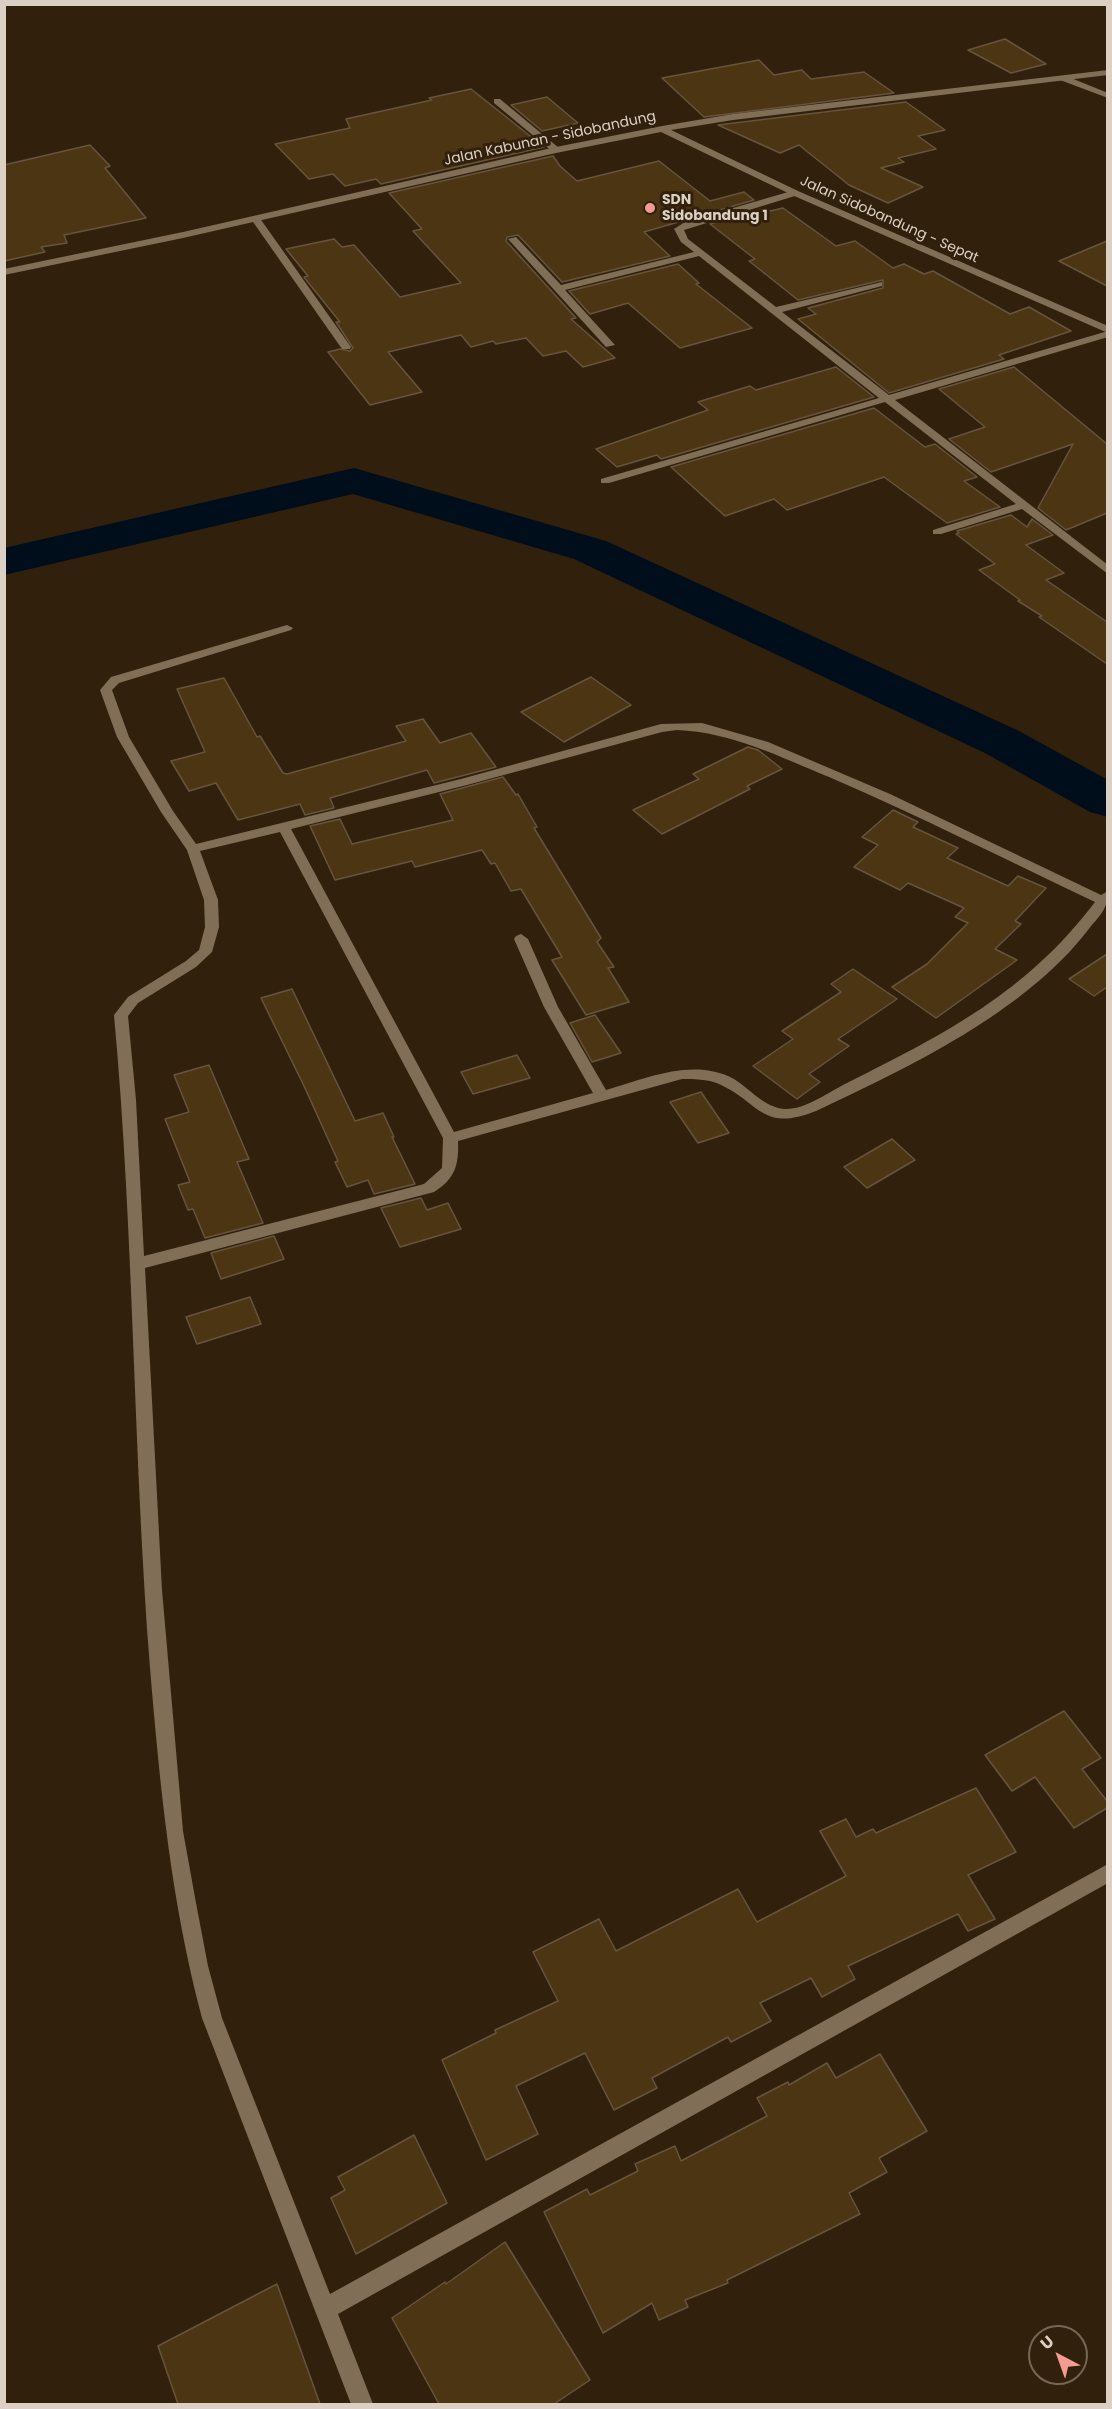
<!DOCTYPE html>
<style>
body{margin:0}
#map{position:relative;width:1112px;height:2409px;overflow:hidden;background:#31210c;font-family:Poppins,sans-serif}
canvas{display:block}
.frame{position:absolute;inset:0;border:6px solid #dbd0c3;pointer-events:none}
.north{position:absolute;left:1028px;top:2325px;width:60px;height:60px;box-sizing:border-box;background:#31210c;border:2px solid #756755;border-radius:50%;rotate:319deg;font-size:16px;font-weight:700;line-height:24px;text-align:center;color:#dbd0c3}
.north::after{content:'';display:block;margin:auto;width:21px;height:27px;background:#f59c92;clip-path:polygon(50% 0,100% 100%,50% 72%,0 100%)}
</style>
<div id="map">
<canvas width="1112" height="2409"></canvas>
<div class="frame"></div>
<div class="north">U</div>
</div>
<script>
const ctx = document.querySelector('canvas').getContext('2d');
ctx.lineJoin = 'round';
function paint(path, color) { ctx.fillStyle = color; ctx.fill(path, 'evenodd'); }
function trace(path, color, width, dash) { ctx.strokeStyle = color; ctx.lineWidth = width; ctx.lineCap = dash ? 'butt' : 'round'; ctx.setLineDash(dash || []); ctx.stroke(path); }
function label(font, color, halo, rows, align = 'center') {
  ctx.font = font + ' Poppins,sans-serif'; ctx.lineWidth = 6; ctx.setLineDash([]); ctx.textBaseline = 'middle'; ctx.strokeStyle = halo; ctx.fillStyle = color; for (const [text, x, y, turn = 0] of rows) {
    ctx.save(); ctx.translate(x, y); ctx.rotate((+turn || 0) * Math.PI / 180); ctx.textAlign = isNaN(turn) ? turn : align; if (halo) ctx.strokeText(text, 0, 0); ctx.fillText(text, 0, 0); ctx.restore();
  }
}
paint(new Path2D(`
 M354,468L606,541L1019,731L1108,780V817L1090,812L985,753L574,559L353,494L4,575V548Z`), '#000d1a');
const building = new Path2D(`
 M1005,39L1046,64L1011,73L968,50Z
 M759,60L774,75L802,70L811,79L864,72L894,93L704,117L662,78Z
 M471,89L544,147L381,184L376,179L345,186L333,174L309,179L275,144L350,128L346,119L432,100L429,98Z
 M547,97L578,123L542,131L511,105Z
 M906,102L945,130L918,136L936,149L898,158L904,162L881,168L923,187L888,203L849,185L799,145L780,153L718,125Z
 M90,145L110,166L105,168L146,218L64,235L67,243L41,247L45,252L4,261V165Z
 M553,156L560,166L577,181L659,161L710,201L744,192L754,200L644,232L670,256L562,282L518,235L507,237L506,241L576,318L571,319L615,358L583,367L566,351L543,356L526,338L496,344L493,341L471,347L461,335L388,352L422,392L370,405L328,352L340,349L350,351L353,348L336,322H340L311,286L304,277L308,276L286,249L334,239L342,247L354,245L400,297L461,283L413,231L422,229L389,193Z
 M765,208L770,211L783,208L836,246L855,241L893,268L904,264L924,274L933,271L1010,314L1029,307L1071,331L999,355L1004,359L889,393L798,319L816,314L808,308L883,288V280L798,300L749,261L755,259L710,224Z
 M1107,241V286L1059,261Z
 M678,264L699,283L696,284L752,328L680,348L628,303L590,314L569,291Z
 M836,367L874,397L661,459L657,455L617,467L596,449L708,410L698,402L750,386L756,390Z
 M1014,367L1107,444V513L1066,530L1038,508L1073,444L991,472L949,439L985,427L939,389Z
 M874,408L925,447L935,444L977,477L964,481L1000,507L947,523L884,477L787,510L774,499L725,516L671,467Z
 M1011,515L1027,527L1032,519L1053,535L1026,545L1064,573L1046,580L1107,622V664L1039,617L1042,616L1018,601L1020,600L979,570L995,564L956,534L959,533L957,531Z
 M591,677L631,705L564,742L521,712Z
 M224,678L257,737L260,736L283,773L287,774L406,741L396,726L423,719L440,743L471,733L496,767L434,783L427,770L330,798L334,808L305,815L300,804L238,820L216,783L189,791L171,761L205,752L177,689Z
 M748,747L758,750L782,769L747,786L750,789L662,834L633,810L699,779L693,774Z
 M503,777L516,795L518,794L537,827L534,828L601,938L597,942L614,967L608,968L629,1002L586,1015L552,960L562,957L521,889L511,891L495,863L491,864L482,850L415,867L412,861L335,880L310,826L340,819L352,844L453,820L440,794Z
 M893,810L918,822L913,827L958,848L947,858L1008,886L1018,876L1046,888L1015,921L1021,924L995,949L1017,960L936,1018L892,987L927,964L968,923L955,917L964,908L908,883L900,890L854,867L878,845L862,837Z
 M1107,954V987L1094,996L1069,979Z
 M853,969L897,999L838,1039L849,1046L809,1074L820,1082L797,1099L753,1066L793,1039L782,1031L841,992L831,984Z
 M292,989L355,1121L383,1113L394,1137H392L415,1184L374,1194L368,1180L347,1187L335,1162L338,1161L304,1086L261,998Z
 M595,1015L621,1053L592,1062L570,1023Z
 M517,1055L530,1078L473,1094L461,1072Z
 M209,1065L249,1159L237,1162L263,1223L205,1238L193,1209L188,1210L178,1185L190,1182L165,1119L189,1112L174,1075Z
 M701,1092L729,1133L698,1143L670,1102Z
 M892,1139L915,1160L867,1188L844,1167Z
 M421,1198L427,1210L448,1203L461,1229L400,1247L381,1208Z
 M274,1236L284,1259L221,1279L211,1253Z
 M250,1297L261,1324L197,1344L186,1317Z
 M1064,1711L1101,1758L1082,1769L1107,1801V1808L1074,1828L1035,1777L1012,1791L985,1755Z
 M976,1788L1016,1852L968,1875L995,1919L968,1931L958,1914L848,1966L855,1979L822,1997L811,1978L760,2003L771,2021L731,2042L728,2037L652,2078L657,2088L614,2110L585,2053L516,2086L538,2134L486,2160L442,2060L496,2033L495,2030L558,2001L533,1952L599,1919L616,1951L738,1889L757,1922L846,1876L820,1831L846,1819L856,1837L873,1829L876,1833Z
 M880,2054L927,2131L879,2158L887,2172L849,2193L860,2214L727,2280L728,2283L685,2300L688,2307L659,2320L652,2303L603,2333L544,2212L587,2189L590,2195L638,2171L635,2164L675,2146L681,2161L767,2116L757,2098L788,2082L789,2085L827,2063L836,2078Z
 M414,2135L447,2203L356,2254L331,2198L345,2190L338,2177Z
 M505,2242L590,2380L554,2404H439L392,2318L445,2282L446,2284Z
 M277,2284L320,2404H178L158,2346Z`);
paint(building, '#4c3513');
trace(building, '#66543e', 1.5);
paint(new Path2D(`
 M1060,76H1066L1108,93V98L1060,80Z
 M494,99H500L559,148V152H553L494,103Z
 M795,190L798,191V195L684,230L688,239L776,307L882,282V286L782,312L889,395L1108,331V337L895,400L1108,565V574L1022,509L941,534H933V530L1016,504L885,402L609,483H601V479L879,398L699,256L565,290L615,345L606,347L508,239L516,237L561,285L694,252L681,242L674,229L685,222Z
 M253,217H259L351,347L350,349H342L251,219Z
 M287,625L293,628L291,630L119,683L112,690L129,737L173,811L196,844L461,779L661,724L702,723L768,742L890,794L1101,895L1108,891C1108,910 1099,916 1088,930C1025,1012 908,1068 816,1111C761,1133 760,1102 719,1084C707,1079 694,1079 682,1079L458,1141C459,1165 455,1179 434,1192L145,1268L162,1590L183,1831L196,1903L208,1966L222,2018L330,2294L1108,1864V1883L338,2314L373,2404H351L202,2018C171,1902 160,1787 150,1668C133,1450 134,1232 114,1015L128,997L186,961L199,950L205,927L204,900L187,850L161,812L117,737L100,690L111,677ZM677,730C731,732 780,757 829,777C919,816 1007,860 1095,902C1027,992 945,1034 847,1083C828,1092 806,1110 784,1109C764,1107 750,1089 734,1079C693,1057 646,1079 606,1090L558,1007L528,939L521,934L516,936L514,939L544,1007L593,1093L454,1132L291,829L467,785L662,732ZM280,832L443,1138L442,1168L424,1184L144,1256L136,1100L128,1016L138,1003L196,967L212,952L219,927L218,900L200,851Z`), '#816e57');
paint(new Path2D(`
 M1108,70V75L733,120L671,130L798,191L1108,326V333L792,195L661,132L556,153L183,238L4,275V269L183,232L556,147L662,126L733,114Z`), '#816e57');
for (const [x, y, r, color] of [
 [650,208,6,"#f59c92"]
]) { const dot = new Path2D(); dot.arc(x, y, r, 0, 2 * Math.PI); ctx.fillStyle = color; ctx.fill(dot); trace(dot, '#31210c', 2); }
label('14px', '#dbd0c3', '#31210c', [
 ["Jalan Kabunan - Sidobandung",550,139,-12],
 ["Jalan Sidobandung - Sepat",889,220,24]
]);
label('bold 14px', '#dbd0c3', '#31210c', [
 ["SDN",662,200],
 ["Sidobandung 1",662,216]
], 'left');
</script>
